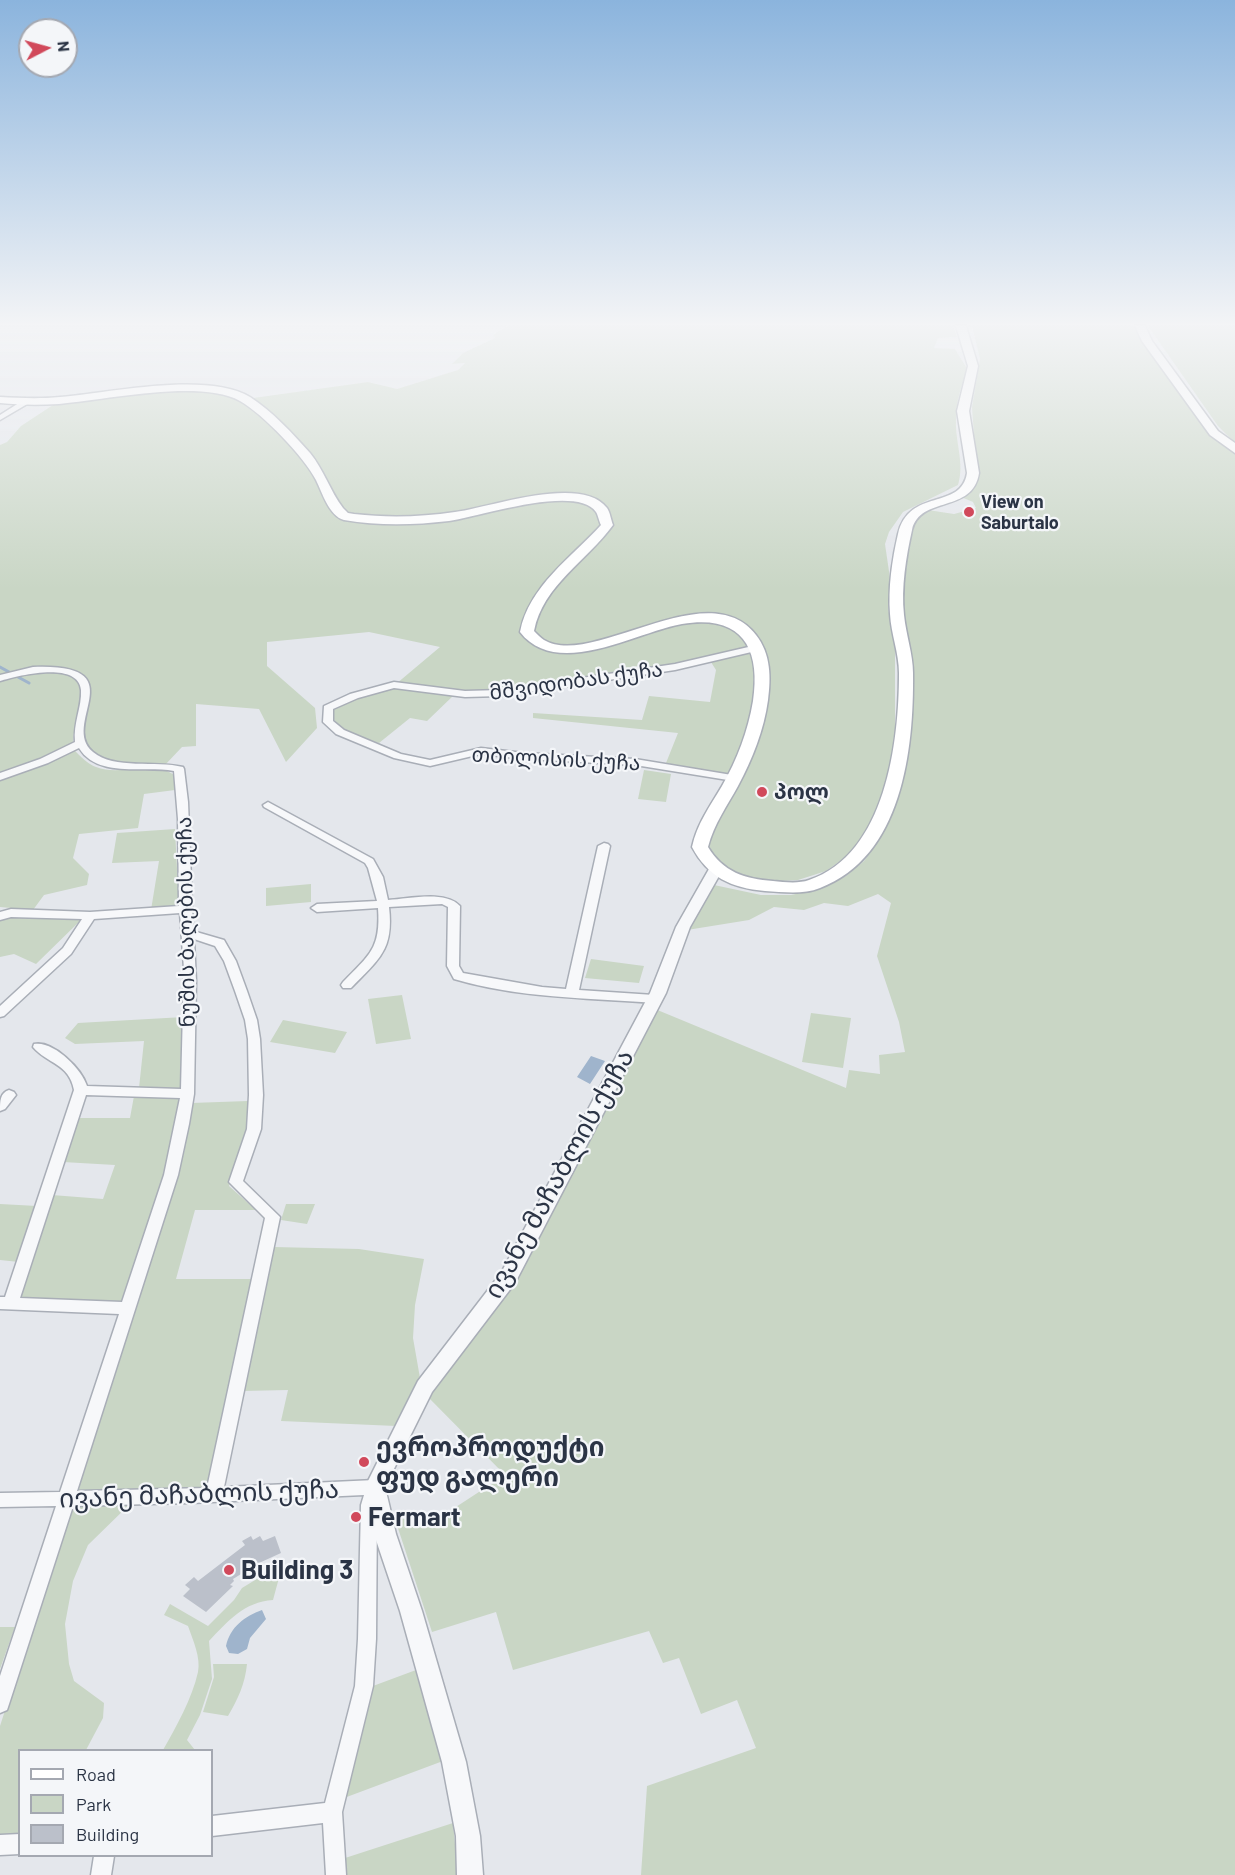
<!DOCTYPE html>
<meta charset="utf-8">
<style>
body{margin:0}
#map{position:relative;width:1235px;height:1875px;overflow:hidden;background:#e4e7ec;font-family:Barlow,sans-serif}
canvas{display:block}
.legend{position:absolute;left:18px;top:1749px;width:195px;height:108px;box-sizing:border-box;background:#f4f6f9;border:2px solid #a4a8b1;margin:0;padding:8px 10px;list-style:none;font-size:18px;color:#2b3445}
.legend li{display:flex;align-items:center;gap:12px;height:30px}
.legend b{width:30px;border:2px solid #a4a8b1}
.north{position:absolute;left:18px;top:18px;width:60px;height:60px;box-sizing:border-box;background:#f4f6f9;border:2px solid #a4a8b1;border-radius:50%;rotate:84deg;font-size:16px;font-weight:700;line-height:24px;text-align:center;color:#2b3445}
.north::after{content:'';display:block;margin:auto;width:21px;height:27px;background:#d1495b;clip-path:polygon(50% 0,100% 100%,50% 72%,0 100%)}
</style>
<div id="map">
<canvas width="1235" height="1875"></canvas>
<ul class="legend">
<li><b style="height:8px;background:#fff"></b>Road</li>
<li><b style="height:16px;background:#c9d6c5"></b>Park</li>
<li><b style="height:16px;background:#bbc0ca"></b>Building</li>
</ul>
<div class="north">N</div>
</div>
<script>
const ctx = document.querySelector('canvas').getContext('2d');
ctx.lineJoin = 'round';
function paint(path, color) { ctx.fillStyle = color; ctx.fill(path, 'evenodd'); }
function trace(path, color, width, dash) { ctx.strokeStyle = color; ctx.lineWidth = width; ctx.lineCap = dash ? 'butt' : 'round'; ctx.setLineDash(dash || []); ctx.stroke(path); }
function label(font, color, halo, rows, align = 'center') {
  ctx.font = font + ' Barlow,"Noto Sans Georgian",sans-serif'; ctx.lineWidth = 4.5; ctx.setLineDash([]); ctx.textBaseline = 'middle'; ctx.strokeStyle = halo; ctx.fillStyle = color; for (const [text, x, y, turn = 0] of rows) {
    ctx.save(); ctx.translate(x, y); ctx.rotate((+turn || 0) * Math.PI / 180); ctx.textAlign = isNaN(turn) ? turn : align; if (halo) ctx.strokeText(text, 0, 0); ctx.fillText(text, 0, 0); ctx.restore();
  }
}
paint(new Path2D(`
 M507,326H953L957,337L938,338L934,348L955,349L968,370C961,386 956,401 956,420C955,442 965,463 958,485L903,512L889,532L885,544L891,585L888,607L895,650V736L888,786L876,819L853,852L826,871L798,880L763,882L733,875L716,866L707,843L725,807L763,690L734,778L666,763L678,733L533,718V713L642,720L649,696L710,702L716,670L709,659L652,669C642,664 628,666 619,672L483,692L396,684L440,647L369,632L267,642V666L315,708L317,728L286,762L259,709L196,704V746L182,747L165,765L98,762L79,744L84,682L60,670L0,678V445L7,442L21,426L59,401L192,388L246,399L368,382L397,389L458,370L465,363L452,364L463,353L495,338L493,335Z
 M972,326H1136L1149,349L1210,436L1235,453V1875H641L647,1786L756,1748L737,1700L701,1714L679,1658L663,1663L649,1631L513,1670L496,1612L432,1632L395,1519L439,1518L505,1475L428,1397L526,1255L655,1009L846,1088L849,1070L880,1074L879,1055L905,1052L899,1022L877,956L891,903L878,894L848,906L824,903L804,910L774,907L749,920L687,930L714,885L761,895H791L815,890L846,876L864,861L875,846L893,805L903,603L909,535L917,519L928,510L954,514L976,508L973,502L961,497L972,488L977,479L972,407L980,359Z
 M1148,326H1235V443L1218,426Z
 M57,671C103,682 73,712 73,745L44,760L0,775V680L12,675Z
 M390,688L454,695L427,721L410,718L379,743C363,737 335,732 331,712C345,696 371,694 390,688Z
 M74,750C80,756 88,764 96,767C121,777 151,759 174,775L175,790L144,794L138,828L79,834L73,858L89,874L87,885L44,895L33,910L0,907V778Z
 M644,770L671,774L666,802L638,799Z
 M175,829L179,908L151,910L159,861L112,863L117,833Z
 M311,884V902L266,906V888Z
 M13,916L81,920L36,964L14,954L0,957V919Z
 M591,959L644,966L639,983L585,978Z
 M402,995L411,1039L376,1044L368,999Z
 M811,1013L851,1018L843,1068L802,1062Z
 M184,1017L182,1091L139,1088L144,1041L75,1044L65,1038L78,1023Z
 M283,1020L347,1032L335,1053L270,1042Z
 M134,1096L182,1097L168,1170L121,1303L19,1300L52,1195L103,1199L115,1165L63,1162L77,1118H130Z
 M248,1101L249,1131L229,1186L256,1210H195L176,1279H253L206,1489L75,1492L184,1153L191,1103Z
 M0,1204L37,1206L19,1262L0,1260Z
 M286,1204H315L307,1224L281,1220Z
 M274,1247L359,1249L424,1259L415,1305L413,1338L420,1378L396,1426L281,1421L288,1390L242,1391Z
 M130,1504L88,1545L73,1581L65,1624L69,1664L74,1681L104,1703L103,1718L86,1750H20L19,1834H0V1726L71,1506Z
 M283,1563L273,1600C244,1602 228,1621 209,1641L212,1679L200,1715L187,1740L195,1750H163C176,1727 192,1699 198,1672C201,1658 193,1640 188,1626L164,1615L170,1604L208,1626L234,1600L242,1588Z
 M0,1627H15L0,1669Z
 M213,1664H247C245,1684 238,1699 228,1716L203,1712L214,1677Z
 M416,1670L443,1761L344,1798L373,1686Z
 M453,1823L458,1875H343L342,1859Z`), '#c9d6c5');
paint(new Path2D(`
 M591,1056L605,1061L590,1084L577,1077Z
 M262,1610L266,1619L250,1638L247,1649L238,1654L229,1653L226,1646C230,1627 245,1616 262,1610Z`), '#9fb4cc');
trace(new Path2D(`
 M0,667L29,683`), '#9fb4cc', 3);
paint(new Path2D(`
 M251,1536L253,1540L260,1536L263,1541L275,1536L281,1553L259,1563L233,1579L234,1581L230,1585L233,1586L206,1612L183,1596L190,1589L185,1585L194,1577L198,1581L245,1545L242,1541Z`), '#bbc0ca');
const minor = new Path2D(`
 M22,401L29,403L0,420V415Z
 M757,645L762,648L760,650L675,670L501,696L465,697L394,688L358,698L333,709V721L344,730L401,754L430,760L481,748L524,753L635,759L738,776L739,778L734,781L635,765L524,759L481,754L430,766L394,758L336,734L323,722L324,706L350,694L394,682L465,691L501,690L675,664Z
 M33,667C138,663 59,724 93,752C114,770 156,760 183,767L184,769L188,802L193,931L224,940L236,961L247,991L257,1020L260,1039L263,1095L261,1129L243,1181L280,1217L224,1487L375,1480L381,1482L383,1487L377,1505L376,1639L373,1686L342,1812L346,1875H326L323,1823L212,1836V1816L325,1803L355,1686L358,1639L361,1505L364,1495L191,1503L73,1506L9,1704L7,1710L0,1713V1676L56,1506L0,1507V1493L60,1492L119,1314L0,1309V1297H5L74,1090C69,1063 47,1064 33,1047L34,1044C53,1040 82,1069 87,1086L181,1089L184,969L180,913L94,919L71,954L4,1016L0,1017V1006L63,948L82,919L11,917L0,920V912L11,909L90,912L179,906L178,819L174,771C144,765 98,779 79,748L48,763L0,780V773L40,759L75,742C73,723 82,707 81,690C78,660 17,676 0,681V675ZM194,939L215,946L224,961L235,991L245,1020L248,1039L249,1095L247,1129L229,1182L265,1218L207,1488L77,1491L178,1175L189,1124L194,1094L196,981ZM86,1095L180,1098L164,1175L122,1302L20,1298Z
 M268,802L373,859L383,877L388,900C409,899 445,890 460,906L459,966L463,973L542,987L566,989L598,846L604,843L608,844L610,846L579,990L654,995L660,999L654,1003C588,998 517,998 454,979L447,966L448,907L442,904L389,907C394,950 379,959 351,988H343L341,985L343,982C369,955 381,949 378,908L317,912L311,908L317,904L377,901L368,868L365,863L264,807L263,805Z
 M9,1090L14,1092L16,1095L5,1109L0,1111C0,1101 0,1093 9,1090Z
 M20,1834V1854L0,1855V1835Z
 M94,1856H114L111,1875H91Z`);
const tertiary = new Path2D(`
 M716,865L723,869L690,927L666,993L515,1283L432,1392L385,1487L396,1534L422,1611L466,1762L480,1836L483,1875H457L456,1836L442,1762L400,1611L374,1534L365,1487L418,1381L501,1273L650,993L676,927L709,869Z`);
const secondary = new Path2D(`
 M956,326H966L978,366L969,411L979,473C973,514 920,495 912,530C906,557 901,587 904,615C906,635 913,654 913,673C914,750 902,857 820,888C803,895 783,892 765,891C731,888 708,877 692,847C697,824 710,806 722,786C737,760 748,731 753,701C761,647 741,614 682,624C636,632 557,680 520,632C529,586 571,558 601,525C599,521 598,515 596,512C576,484 479,517 449,521C414,525 379,526 344,520C329,516 322,492 316,480C304,457 263,414 240,401C200,379 106,400 59,404C39,405 20,405 0,403V397C20,398 39,399 60,397C109,393 207,371 250,397C272,411 293,434 310,453C324,470 330,491 343,508L348,513L354,514C388,518 421,517 455,512C489,508 581,474 607,508C610,512 611,520 613,525C587,561 543,585 534,631C537,634 541,638 544,640C592,669 708,572 756,635C771,654 771,678 768,700C764,730 752,760 738,786C727,806 714,824 708,847C723,872 745,879 773,881C784,882 798,884 809,880C886,854 899,742 899,673C899,653 891,634 890,614C888,588 892,560 898,534C909,487 961,511 967,473L957,411L968,366Z
 M1135,326H1145L1152,341L1218,431L1235,443V453L1210,435L1142,341Z`);
trace(minor, '#a9aeb7', 3);
trace(tertiary, '#a9aeb7', 3);
trace(secondary, '#a9aeb7', 3);
paint(minor, '#f7f8fa');
paint(tertiary, '#f7f8fa');
paint(secondary, '#fff');
const sky = ctx.createLinearGradient(0, 0, 0, 589);
sky.addColorStop(0, '#8bb4dd');
sky.addColorStop(0.55, '#f3f4f6');
sky.addColorStop(1, '#f3f4f600');
ctx.fillStyle = sky;
ctx.fillRect(0, 0, 1235, 589);
for (const [x, y, r, color] of [
 [969,512,6,"#d1495b"],
 [762,792,6,"#d1495b"],
 [364,1462,6,"#d1495b"],
 [356,1517,6,"#d1495b"],
 [229,1570,6,"#d1495b"]
]) { const dot = new Path2D(); dot.arc(x, y, r, 0, 2 * Math.PI); ctx.fillStyle = color; ctx.fill(dot); trace(dot, '#f4f6f9', 2); }
label('bold 18px', '#2b3445', '#f4f6f9', [
 ["View on",981,502],
 ["Saburtalo",981,523]
], 'left');
label('21px', '#2b3445', '#f4f6f9', [
 ["მშვიდობას ქუჩა",576,681,-8],
 ["თბილისის ქუჩა",556,759,3],
 ["ნუშის ბაღების ქუჩა",186,922,-91]
]);
label('bold 21px', '#2b3445', '#f4f6f9', [
 ["პოლ",774,792]
], 'left');
label('26px', '#2b3445', '#f4f6f9', [
 ["ივანე მაჩაბლის ქუჩა",559,1174,-61],
 ["ივანე მაჩაბლის ქუჩა",199,1494,-2]
]);
label('bold 26px', '#2b3445', '#f4f6f9', [
 ["ევროპროდუქტი",376,1447],
 ["ფუდ გალერი",376,1477],
 ["Fermart",368,1517],
 ["Building 3",241,1570]
], 'left');
</script>
